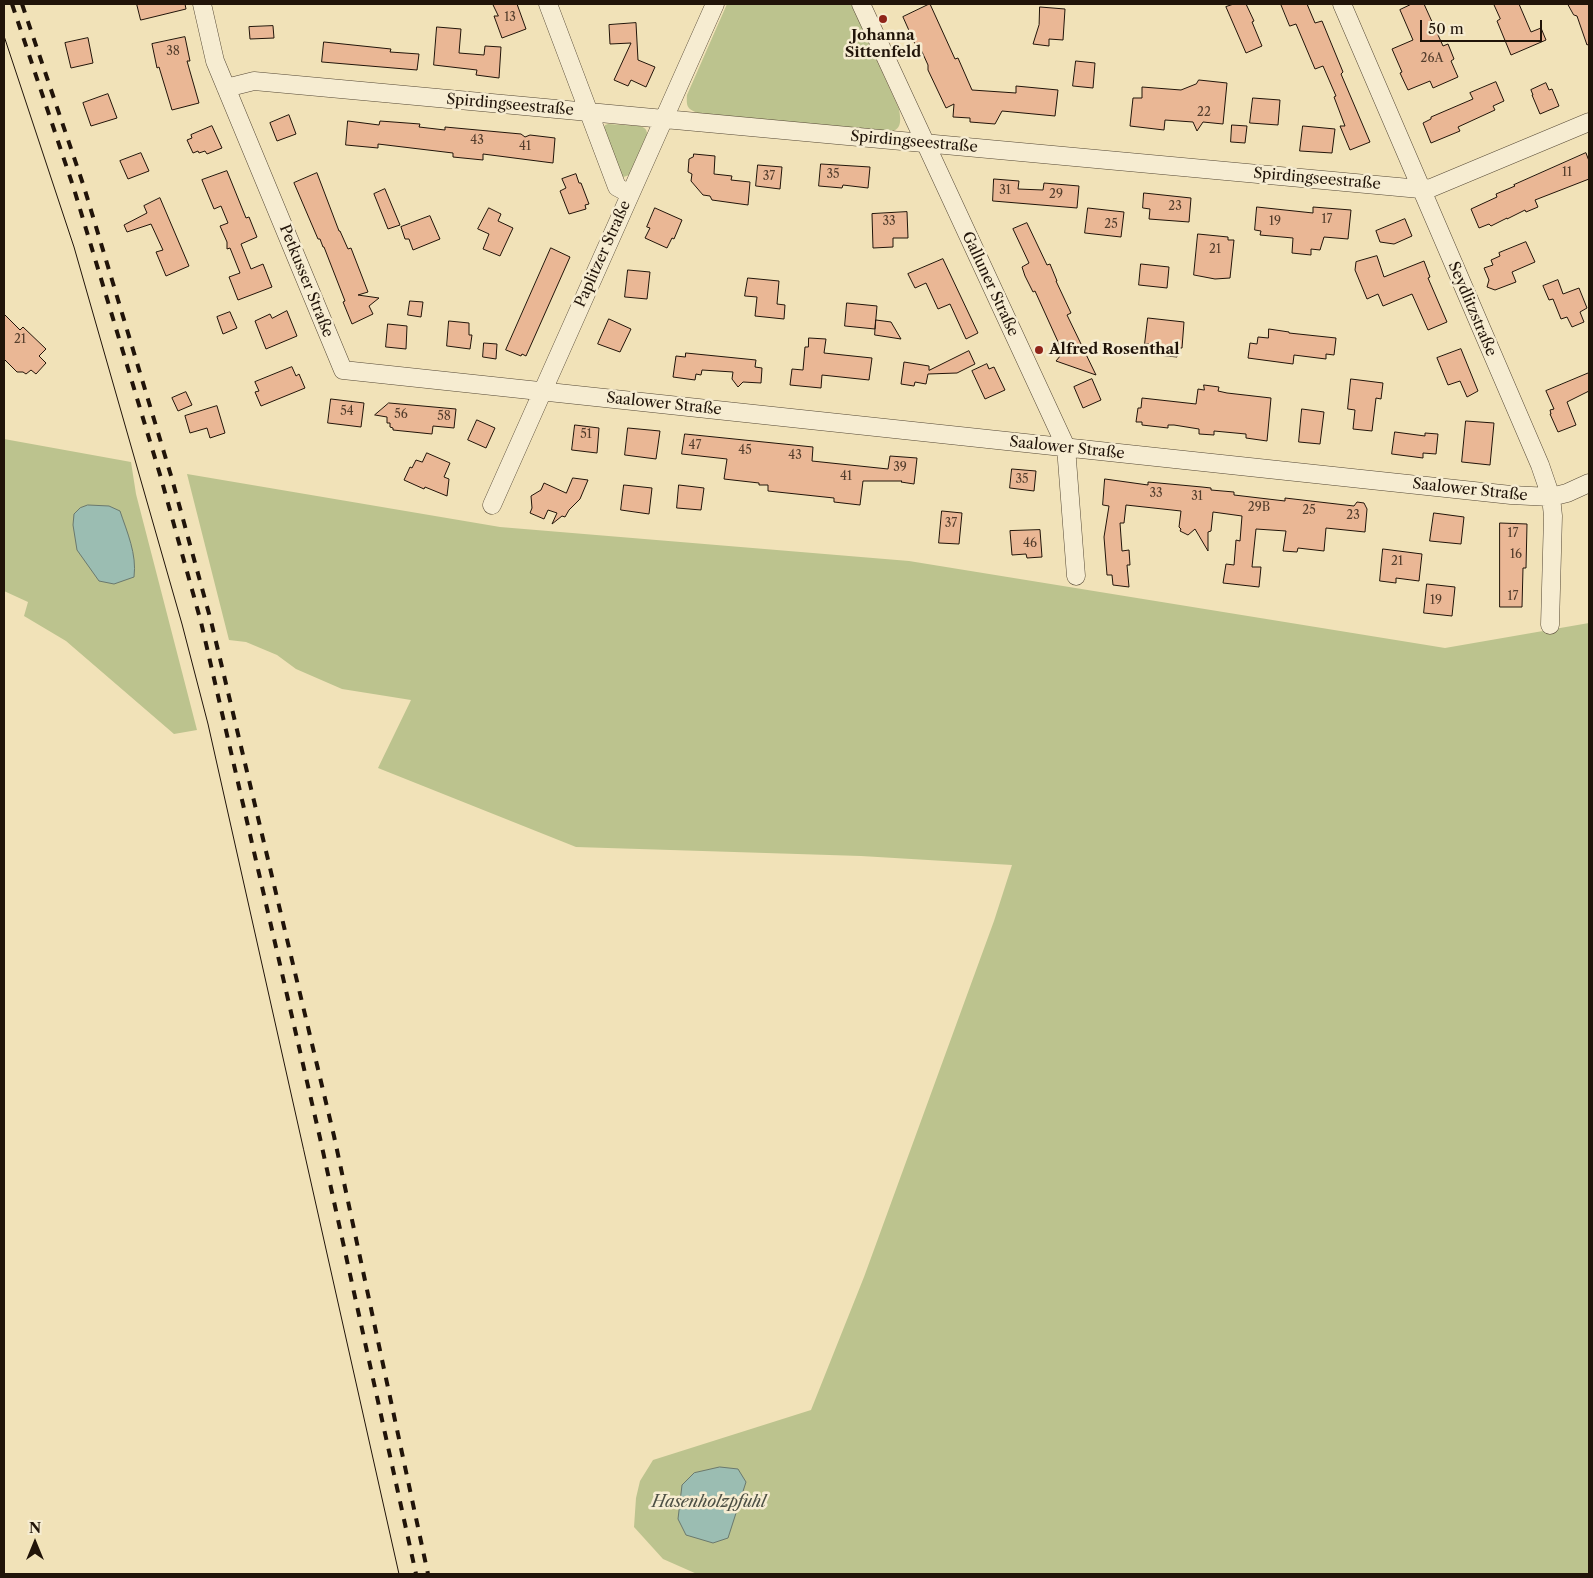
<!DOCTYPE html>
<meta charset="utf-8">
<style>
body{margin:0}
#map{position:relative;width:1593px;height:1578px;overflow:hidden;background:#f1e2b8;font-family:"Libre Caslon Text",serif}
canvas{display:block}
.frame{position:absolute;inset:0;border:5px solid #211409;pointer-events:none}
.north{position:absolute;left:10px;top:1518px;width:50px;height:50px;-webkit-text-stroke:4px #f6ecd1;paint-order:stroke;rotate:0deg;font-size:14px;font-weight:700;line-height:20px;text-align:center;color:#211409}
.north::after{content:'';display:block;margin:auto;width:18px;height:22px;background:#211409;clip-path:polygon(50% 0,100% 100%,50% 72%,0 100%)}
.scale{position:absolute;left:1420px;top:20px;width:122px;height:22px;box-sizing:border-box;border:2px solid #211409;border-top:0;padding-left:6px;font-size:15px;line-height:18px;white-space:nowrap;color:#211409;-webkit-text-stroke:4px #f6ecd1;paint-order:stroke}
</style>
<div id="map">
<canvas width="1593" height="1578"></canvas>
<div class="frame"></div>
<div class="north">N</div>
<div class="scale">50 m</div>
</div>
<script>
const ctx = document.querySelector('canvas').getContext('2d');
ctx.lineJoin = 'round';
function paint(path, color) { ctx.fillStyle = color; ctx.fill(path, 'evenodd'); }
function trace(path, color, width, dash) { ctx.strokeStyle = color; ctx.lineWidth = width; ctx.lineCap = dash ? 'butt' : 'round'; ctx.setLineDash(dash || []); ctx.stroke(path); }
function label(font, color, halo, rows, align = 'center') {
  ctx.font = font + ' "Libre Caslon Text",serif'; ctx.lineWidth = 5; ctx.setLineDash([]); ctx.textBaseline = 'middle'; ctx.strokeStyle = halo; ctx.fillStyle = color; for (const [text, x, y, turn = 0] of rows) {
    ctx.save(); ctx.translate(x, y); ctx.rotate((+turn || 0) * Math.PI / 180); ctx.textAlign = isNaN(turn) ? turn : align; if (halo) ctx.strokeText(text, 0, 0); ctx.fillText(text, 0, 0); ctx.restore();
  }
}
paint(new Path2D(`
 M727,4H851L899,109C901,121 902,130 889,132L700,114C688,109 686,108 687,95Z
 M608,124L639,126C644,127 647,129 647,134L629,175L621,178L603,130L605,125Z
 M4,439L131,462L136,494L197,730L174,734L66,641L24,616L28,602L4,591Z
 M187,474L500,527L909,561L1445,648L1589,623V1574H697L663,1559L634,1527L636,1498L640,1481L653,1460L811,1410L864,1277L994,921L1012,865L861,856L576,847L378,768L411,700L342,689L296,669L277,655L246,642L229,640Z`), '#bcc38e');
const water = new Path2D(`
 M88,505L109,506L120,511C127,532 137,554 134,577L114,584L99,581L77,550L73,525L74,514L80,508Z
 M720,1467L738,1469L746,1482L728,1538L713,1543L686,1535L678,1519L682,1485L694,1473Z`);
paint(water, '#9bbdb2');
trace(water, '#6a796e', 1);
const building = new Path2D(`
 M137,4H185L186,9L141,20Z
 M493,4H517L526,29L502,38L494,16H498Z
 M930,4L955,59L958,58L972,90L1016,93V86L1058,90L1055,116L1002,111L995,124L970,122V118L953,117L954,104L946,108L928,70V65L918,43L915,44L903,17Z
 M1234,4H1246L1254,21L1252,22L1262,46L1246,53L1226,7Z
 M1281,4H1307L1315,23L1322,21L1343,72L1341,74L1370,142L1350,150L1340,126H1345L1334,97L1336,96L1323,66L1315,69L1296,24L1290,26Z
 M1412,4H1424L1443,46L1448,44L1454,59L1451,61L1458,77L1433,88L1430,81L1408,90L1400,73L1402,72L1392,49L1413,40L1400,10Z
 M1494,4H1519L1531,32L1541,28L1546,40L1511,55L1497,21L1500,19Z
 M1568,4H1589V44L1587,45L1577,16L1574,15Z
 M1040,7L1065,9L1063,40L1049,39V46L1033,44L1039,25Z
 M636,23L638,60L655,67L646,87L631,80L628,86L614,80L631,43L610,44L609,25Z
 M273,26L274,38L250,39L249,27Z
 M437,27L461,29L459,53L484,55L485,46L501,47L499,78L476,75L477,70L434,65Z
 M185,37L190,61H187L199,103L172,110L159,67L157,68L152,44Z
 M88,38L93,63L71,68L65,43Z
 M324,42L391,49L390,52L419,54L417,70L322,62Z
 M1076,61L1095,63L1093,88L1073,86Z
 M1199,80L1227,83L1223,124L1203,122L1197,131L1193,122L1165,120L1164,130L1130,126L1133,98H1142V87L1181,90L1196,84Z
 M1496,82L1504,101L1493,106L1495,110L1458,127L1460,131L1431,143L1423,123L1431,119V117L1473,99L1470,93Z
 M1546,83L1549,90L1552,89L1559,106L1540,114L1532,95H1533L1531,90Z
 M108,94L117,118L91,126L83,103Z
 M1253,98L1280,100L1278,125L1250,123Z
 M289,115L296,134L277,141L270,123Z
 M348,121L379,125L380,121L420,124L419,127L445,130V127L521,134L525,137L530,135L555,138L553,163L483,154V160L453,157V153L378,144V148L346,145Z
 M1232,125L1247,126L1245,143L1231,142Z
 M212,126L222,148L207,154L205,151L199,153L198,151L193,153L187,140L192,138L191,135Z
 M1303,126L1335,129L1332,153L1300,151Z
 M141,153L149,171L128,179L120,161Z
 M1586,153L1589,161V179L1535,200L1538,207L1526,212L1525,210L1507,219V218L1491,226L1489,224L1479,228L1471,209L1497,197L1496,194L1515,186L1514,185Z
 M694,154L715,156L714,174L732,176L731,180L750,182L748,205L712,200L710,196L703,195L691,181L692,174L688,172L689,159L693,157Z
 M821,164L870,167L868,188L843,185L842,188L819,186Z
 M758,165L782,167L780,189L756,186Z
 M227,171L246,218L249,217L257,237L241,244L251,269L263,264L272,287L238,300L229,277L240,273L230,248L227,249V242L220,226L228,223L221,206L214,209L202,180Z
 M317,173L339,231H340L348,249L351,248L368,292L358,295L379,298L369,306L373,314L352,324L343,302L345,301L324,247H323L320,239H318L294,183Z
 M576,174L579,183H581L589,204L585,205L586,209L569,214L560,191L566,188L562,179Z
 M994,179L1019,181L1018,189L1043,190L1044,183L1079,186L1077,208L993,201Z
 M385,189L400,225L388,229L374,194Z
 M1144,193L1191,198L1189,222L1149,219L1150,209L1143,208Z
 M160,198L189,266L166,276L156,252L163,250L151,224L127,232L124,225L147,213L144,206Z
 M1257,207L1313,213V207L1351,210L1348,239L1324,237L1320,250L1311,249V255L1292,253L1293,238L1260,235L1261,231L1255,230Z
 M489,208L501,214L498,221L513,228L500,256L483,249L489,234L478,229Z
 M655,208L682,220L674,239L672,238L667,248L645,238L650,228L647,227Z
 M1088,208L1124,212L1121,237L1085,233Z
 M907,212L908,238H893V247L873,248L872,214Z
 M430,216L440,239L413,250L409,239H405L401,227Z
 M1405,219L1412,236L1394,244L1380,242L1376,231Z
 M1027,223L1047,265L1050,264L1057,281H1056L1071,313L1067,315L1096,375L1056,361L1061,355L1056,345L1059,344L1035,291L1033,292L1025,276L1022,267L1029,263L1013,229Z
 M1198,234L1228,237V240H1234L1230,278L1215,279L1194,275Z
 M1526,242L1535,262L1512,272L1516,282L1495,290L1487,287L1489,280L1484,268L1493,265L1491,260L1500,256L1499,253Z
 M551,248L570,257L526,356L522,354L521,356L506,350Z
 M1377,256L1384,277L1424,261L1430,277L1428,278L1447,322L1428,330L1412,294L1383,306L1378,294L1367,299L1355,270L1356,262Z
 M943,259L978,333L966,339L950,304L938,309L926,283L915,288L908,274Z
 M1141,264L1169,267L1167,288L1139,285Z
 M628,270L650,272L647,299L625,297Z
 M748,278L779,281L777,304L785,305L784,319L755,316L757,297L745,296Z
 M1558,280L1563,294L1579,288L1587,308L1580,312L1584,322L1572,327L1567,317L1561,319L1553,299L1549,300L1543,286Z
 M410,301L423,302L421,317L408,315Z
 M847,303L877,306L875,329L845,326Z
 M287,311L297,336L266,349L255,321L270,314L272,318Z
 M230,312L237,328L223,334L217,317Z
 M4,314L20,330L23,327L46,349L39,356L46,363L36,374L31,370L26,374L23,372H17L4,359Z
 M1148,318L1184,322L1182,348H1178L1177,357L1148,354L1149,344H1145Z
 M609,319L631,329L620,352L598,344Z
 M876,320L891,322L901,339L875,335Z
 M449,321L469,323V335H472L470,349L447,346Z
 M388,324L407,326L406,349L386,347Z
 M1269,329L1289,332V333L1336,338L1334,355L1326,354V359L1294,355L1293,364L1248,358L1250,343L1257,344L1258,337L1268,338Z
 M809,338L826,339L824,353L872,358L869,380L822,375L821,388L790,385L792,369L803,370L805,347H808Z
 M484,343L497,344L496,359L483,357Z
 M1461,349L1478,391L1467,397L1460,381L1448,385L1437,358Z
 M969,351L975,364L957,373L928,374L926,384L915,382L914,386L901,384L904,362L929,366V370Z
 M686,353L756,360L755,367L762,368L761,383L743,382L738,387L732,379L733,372L702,370L701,375L696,374L695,380L673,377L676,356L685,357Z
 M987,364L989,369L994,367L1005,390L985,399L972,371Z
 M292,367L296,376L299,374L305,388L261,406L255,392L259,391L255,382Z
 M1589,373V391L1567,402L1576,425L1558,432L1550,414H1551L1550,410L1554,409L1546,391Z
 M1092,379L1101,400L1083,408L1074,387Z
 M1351,379L1383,383L1381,399L1376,398L1372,431L1353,429L1355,410L1348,409Z
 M1204,385L1219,387L1218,391L1227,393L1271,398L1267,441L1246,438V434L1214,431V435L1199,434V429L1174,425H1168V428L1142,425V422H1136L1138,408H1141L1142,398L1196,404L1198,389L1204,390Z
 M186,392L192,405L178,411L172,398Z
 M331,399L364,403L361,427L328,423Z
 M389,403L456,409L454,428L433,426L432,434L393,430V428L390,427V423H387V417L375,415Z
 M217,406L225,433L210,438L207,428L190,433L185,416Z
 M1302,409L1324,412L1320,444L1299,442Z
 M477,420L495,428L486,448L468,440Z
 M1466,421L1494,423L1490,465L1462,462Z
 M575,425L599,428L597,453L572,450Z
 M628,428L660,431L656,459L625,455Z
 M1395,432L1425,436V433L1438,434L1436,454L1423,453V458L1392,454Z
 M685,434L813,447L812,461L888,469L890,456L917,458L914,484L901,482L902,481H863L860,505L834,502V498L768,491V485H759V483L724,479L727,459L682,454Z
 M427,453L450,463L444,477L449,479L447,496L425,487L424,489L404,480L410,467L412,468L416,460L422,462Z
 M1012,469L1036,471L1034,491L1010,488Z
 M573,478L588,480L580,499L569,510L565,517L562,516L552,524L557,513L548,510L544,519L530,513L532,508L531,496L541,490L544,483L566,493Z
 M1105,479L1148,485V482L1202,487L1211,488V490L1234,492V495L1285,501V498L1354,506L1357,502L1364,503L1367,509L1365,532L1326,528L1324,551L1298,548L1297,552L1283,551L1286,531L1256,529L1252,567H1261L1259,587L1223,583L1226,564L1234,565L1236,540L1240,541L1242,516L1213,512L1211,531L1208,532V551L1195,529L1188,535L1180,531L1181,529L1179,527L1181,511L1126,505L1124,523H1120L1122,551L1129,550L1130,565H1127L1129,587L1113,585L1112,575H1107L1104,537L1109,506L1103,505Z
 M624,485L652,488L649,514L621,510Z
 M679,485L704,488L701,510L677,508Z
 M942,511L962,513L959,544L939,543Z
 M1434,513L1464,517L1461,544L1430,541Z
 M1500,523L1527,524L1526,568H1523L1522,607H1500Z
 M1040,530L1042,557L1027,558L1026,554L1012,555L1010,531Z
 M1383,549L1422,554L1419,581L1396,578V583L1380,581Z
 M1427,584L1455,587L1452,616L1424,613Z`);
paint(building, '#eab795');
trace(building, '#211409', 1);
const minor = new Path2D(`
 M202,4L215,61L343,370L1511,495L1551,497L1567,493L1589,483
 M548,4L617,187L630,194
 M861,4L1066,447L1076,576
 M1342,4L1540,465L1551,497L1553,516L1550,625
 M226,88L254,81L1420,189L1431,188L1589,122
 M492,505L715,4`);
trace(minor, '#554835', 19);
trace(minor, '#f6ecd1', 18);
trace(new Path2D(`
 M4,36L74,247L182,624L208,724L399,1574`), '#211409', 1);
trace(new Path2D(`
 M12,4L74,189L161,478L201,622L320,1138L416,1574
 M22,4L84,187L172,479L211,621L334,1136L428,1574`), '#211409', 4, [9, 9]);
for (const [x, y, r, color] of [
 [883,19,5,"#8f2418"],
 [1039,350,5,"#8f2418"]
]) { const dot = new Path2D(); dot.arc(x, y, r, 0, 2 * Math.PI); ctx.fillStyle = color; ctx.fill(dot); trace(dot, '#f6ecd1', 2); }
label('12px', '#533d2c', null, [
 ["13",510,18],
 ["38",173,52],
 ["26A",1432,59],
 ["22",1204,113],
 ["43",477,141],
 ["41",525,147],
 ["11",1567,173],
 ["35",833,175],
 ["37",769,177],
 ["31",1005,191],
 ["29",1056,195],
 ["23",1175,207],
 ["17",1327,220],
 ["33",889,222],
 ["19",1275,222],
 ["25",1111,225],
 ["21",1215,250],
 ["21",20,340],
 ["54",347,412],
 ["56",401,415],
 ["58",444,417],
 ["51",586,435],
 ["47",695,446],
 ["45",745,451],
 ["43",795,456],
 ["39",900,468],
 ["41",846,477],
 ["35",1022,480],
 ["33",1156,494],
 ["31",1197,497],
 ["29B",1259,508],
 ["25",1309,511],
 ["23",1353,516],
 ["37",951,524],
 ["17",1513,534],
 ["46",1030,544],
 ["16",1516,555],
 ["21",1397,562],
 ["17",1513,597],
 ["19",1436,601]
]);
label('bold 15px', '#211409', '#f6ecd1', [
 ["Johanna",883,36],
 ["Sittenfeld",883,53],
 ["Alfred Rosenthal",1049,350,"left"]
]);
label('15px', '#211409', '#f6ecd1', [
 ["Spirdingseestraße",510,105,5],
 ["Spirdingseestraße",914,142,5],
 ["Spirdingseestraße",1317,179,5],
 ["Paplitzer Straße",603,254,-66],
 ["Petkusser Straße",306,281,68],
 ["Galluner Straße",990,284,65],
 ["Seydlitzstraße",1472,309,67],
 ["Saalower Straße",664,404,6],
 ["Saalower Straße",1067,448,6],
 ["Saalower Straße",1470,490,6]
]);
label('italic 16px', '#4c4f44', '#f6ecd1', [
 ["Hasenholzpfuhl",709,1502]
]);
</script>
